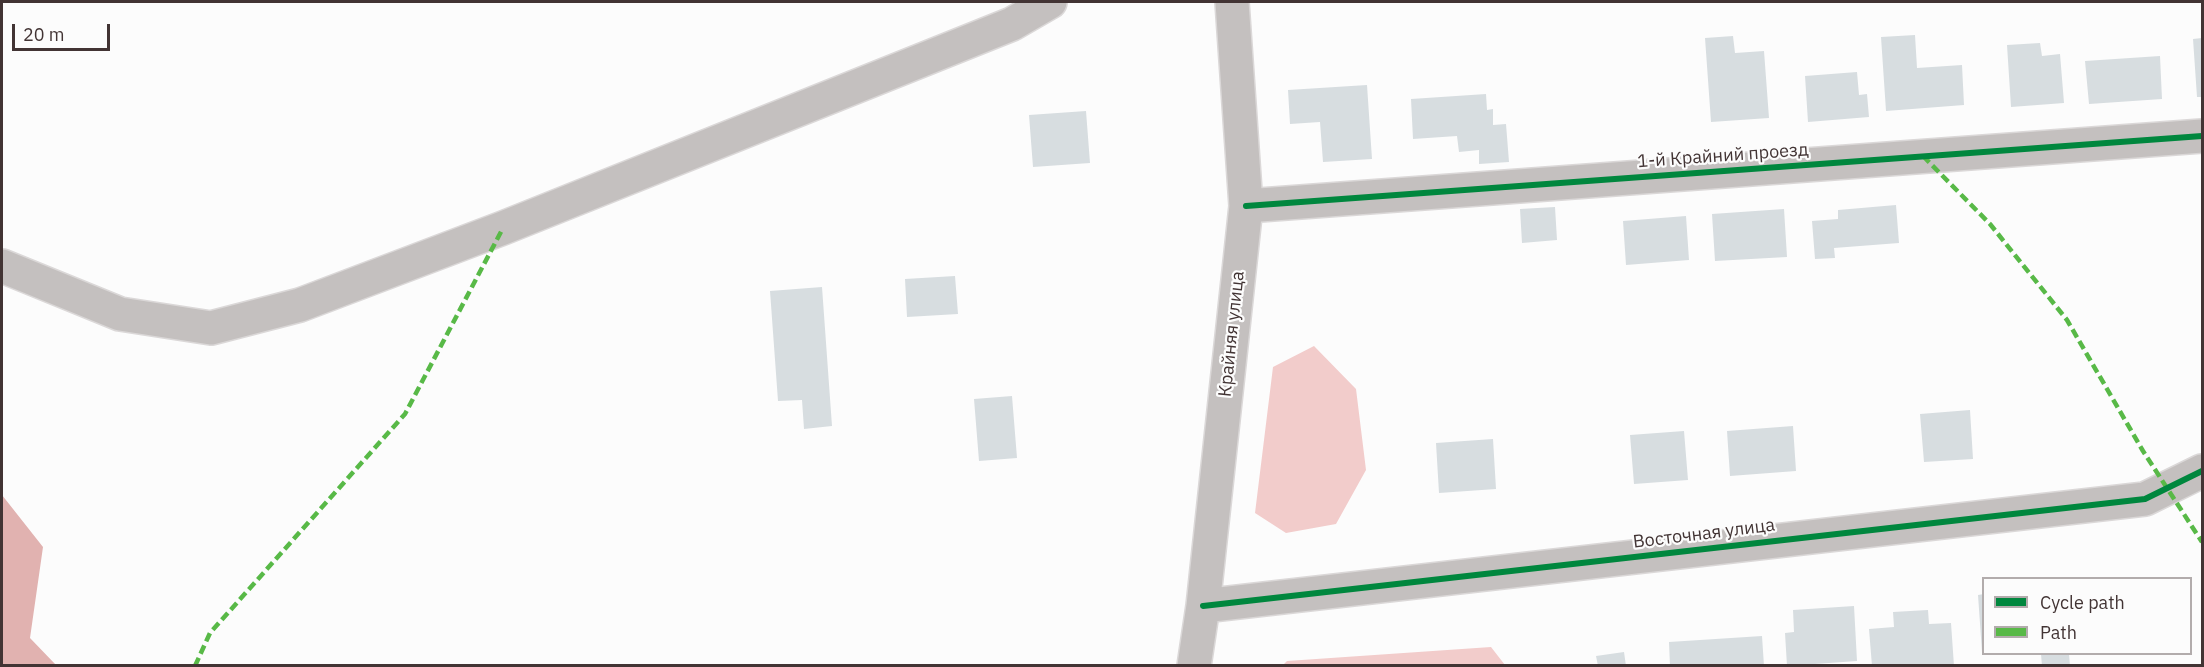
<!DOCTYPE html>
<meta charset="utf-8">
<style>
body{margin:0}
#map{position:relative;width:2204px;height:667px;overflow:hidden;background:#fcfcfc;font-family:"IBM Plex Sans",sans-serif}
canvas{display:block}
.frame{position:absolute;inset:0;border:3px solid #423434;pointer-events:none}
.legend{position:absolute;left:1982px;top:577px;width:210px;height:78px;box-sizing:border-box;background:#fcfcfc;border:2px solid #b2acac;margin:0;padding:8px 10px;list-style:none;font-size:18px;color:#423434}
.legend li{display:flex;align-items:center;gap:12px;height:30px}
.legend b{width:30px;border:2px solid #b2acac}
.scale{position:absolute;left:12px;top:24px;width:98px;height:27px;box-sizing:border-box;border:3px solid #423434;border-top:0;padding-left:8px;font-size:18px;line-height:21px;white-space:nowrap;color:#423434;-webkit-text-stroke:4px #fcfcfc;paint-order:stroke}
</style>
<div id="map">
<canvas width="2204" height="667"></canvas>
<div class="frame"></div>
<ul class="legend">
<li><b style="height:8px;background:#00873e"></b>Cycle path</li>
<li><b style="height:8px;background:#58b947"></b>Path</li>
</ul>
<div class="scale">20 m</div>
</div>
<script>
const ctx = document.querySelector('canvas').getContext('2d');
ctx.lineJoin = 'round';
function paint(path, color) { ctx.fillStyle = color; ctx.fill(path, 'evenodd'); }
function trace(path, color, width, dash) { ctx.strokeStyle = color; ctx.lineWidth = width; ctx.lineCap = dash ? 'butt' : 'round'; ctx.setLineDash(dash || []); ctx.stroke(path); }
function label(font, color, halo, rows, align = 'center') {
  ctx.font = font + ' "IBM Plex Sans",sans-serif'; ctx.lineWidth = 4.5; ctx.setLineDash([]); ctx.textBaseline = 'middle'; ctx.strokeStyle = halo; ctx.fillStyle = color; for (const [text, x, y, turn = 0] of rows) {
    ctx.save(); ctx.translate(x, y); ctx.rotate((+turn || 0) * Math.PI / 180); ctx.textAlign = isNaN(turn) ? turn : align; if (halo) ctx.strokeText(text, 0, 0); ctx.fillText(text, 0, 0); ctx.restore();
  }
}
paint(new Path2D(`
 M1314,346L1356,389L1366,470L1336,524L1286,533L1255,513L1273,367Z
 M1491,647L1505,665H1283L1287,661Z`), '#f2cccb');
paint(new Path2D(`
 M2,495L43,547L30,638L56,665H2Z`), '#e1b2b0');
paint(new Path2D(`
 M1915,35L1917,68L1962,65L1964,105L1886,111L1881,37Z
 M1733,36L1735,53L1764,51L1769,118L1711,122L1705,38Z
 M2202,38V97H2197L2193,39Z
 M2040,43L2042,56L2060,54L2064,103L2011,107L2007,45Z
 M2160,56L2162,99L2089,104L2085,61Z
 M1857,72L1859,95L1867,94L1869,117L1808,122L1805,76Z
 M1367,85L1372,159L1323,162L1320,122L1290,124L1288,90Z
 M1486,94L1487,110L1493,109V125L1506,124L1509,162L1479,164V150L1459,152L1457,136L1413,139L1411,99Z
 M1086,111L1090,163L1033,167L1029,115Z
 M1896,205L1899,243L1834,248L1835,258L1815,259L1812,221L1838,219V210Z
 M1555,207L1557,240L1522,243L1520,209Z
 M1784,209L1787,257L1715,261L1712,214Z
 M1686,216L1689,260L1626,265L1623,221Z
 M955,276L958,314L907,317L905,279Z
 M822,287L832,426L804,429L802,400L778,401L770,291Z
 M1012,396L1017,458L979,461L974,399Z
 M1970,410L1973,459L1924,462L1920,414Z
 M1793,426L1796,471L1730,476L1727,431Z
 M1684,431L1688,480L1634,484L1630,435Z
 M1493,439L1496,489L1439,493L1436,443Z
 M1984,594V652H1982L1978,595Z
 M1854,606L1857,661L1787,666L1785,633L1794,632L1793,610Z
 M1928,610L1929,624L1951,623L1954,666H1872L1869,629L1894,627L1893,612Z
 M1762,636L1764,666H1670L1669,642Z
 M1624,652L1626,666H1598L1596,656Z
 M2041,654H2069L2070,666H2042Z`), '#d7dde0');
const minor = new Path2D(`
 M1246,206L2202,136
 M2,266L120,314L211,328L300,305L503,228L1012,24L1050,2
 M1203,606L2145,499L2202,471
 M1194,666L1203,606L1246,206L1232,2`);
trace(minor, '#dbd8d8', 36);
trace(minor, '#c4c0bf', 33);
trace(new Path2D(`
 M1923,156L1990,224L2067,320L2143,451L2202,542
 M195,666L210,633L405,414L503,228`), '#58b947', 4.5, [9, 4.5]);
trace(new Path2D(`
 M1246,206L2202,136
 M1203,606L2145,499L2202,471`), '#00873e', 6);
label('18px', '#423434', '#fcfcfc', [
 ["1-й Крайний проезд",1723,156,-4],
 ["Крайняя улица",1232,334,-84],
 ["Восточная улица",1704,534,-7]
]);
</script>
